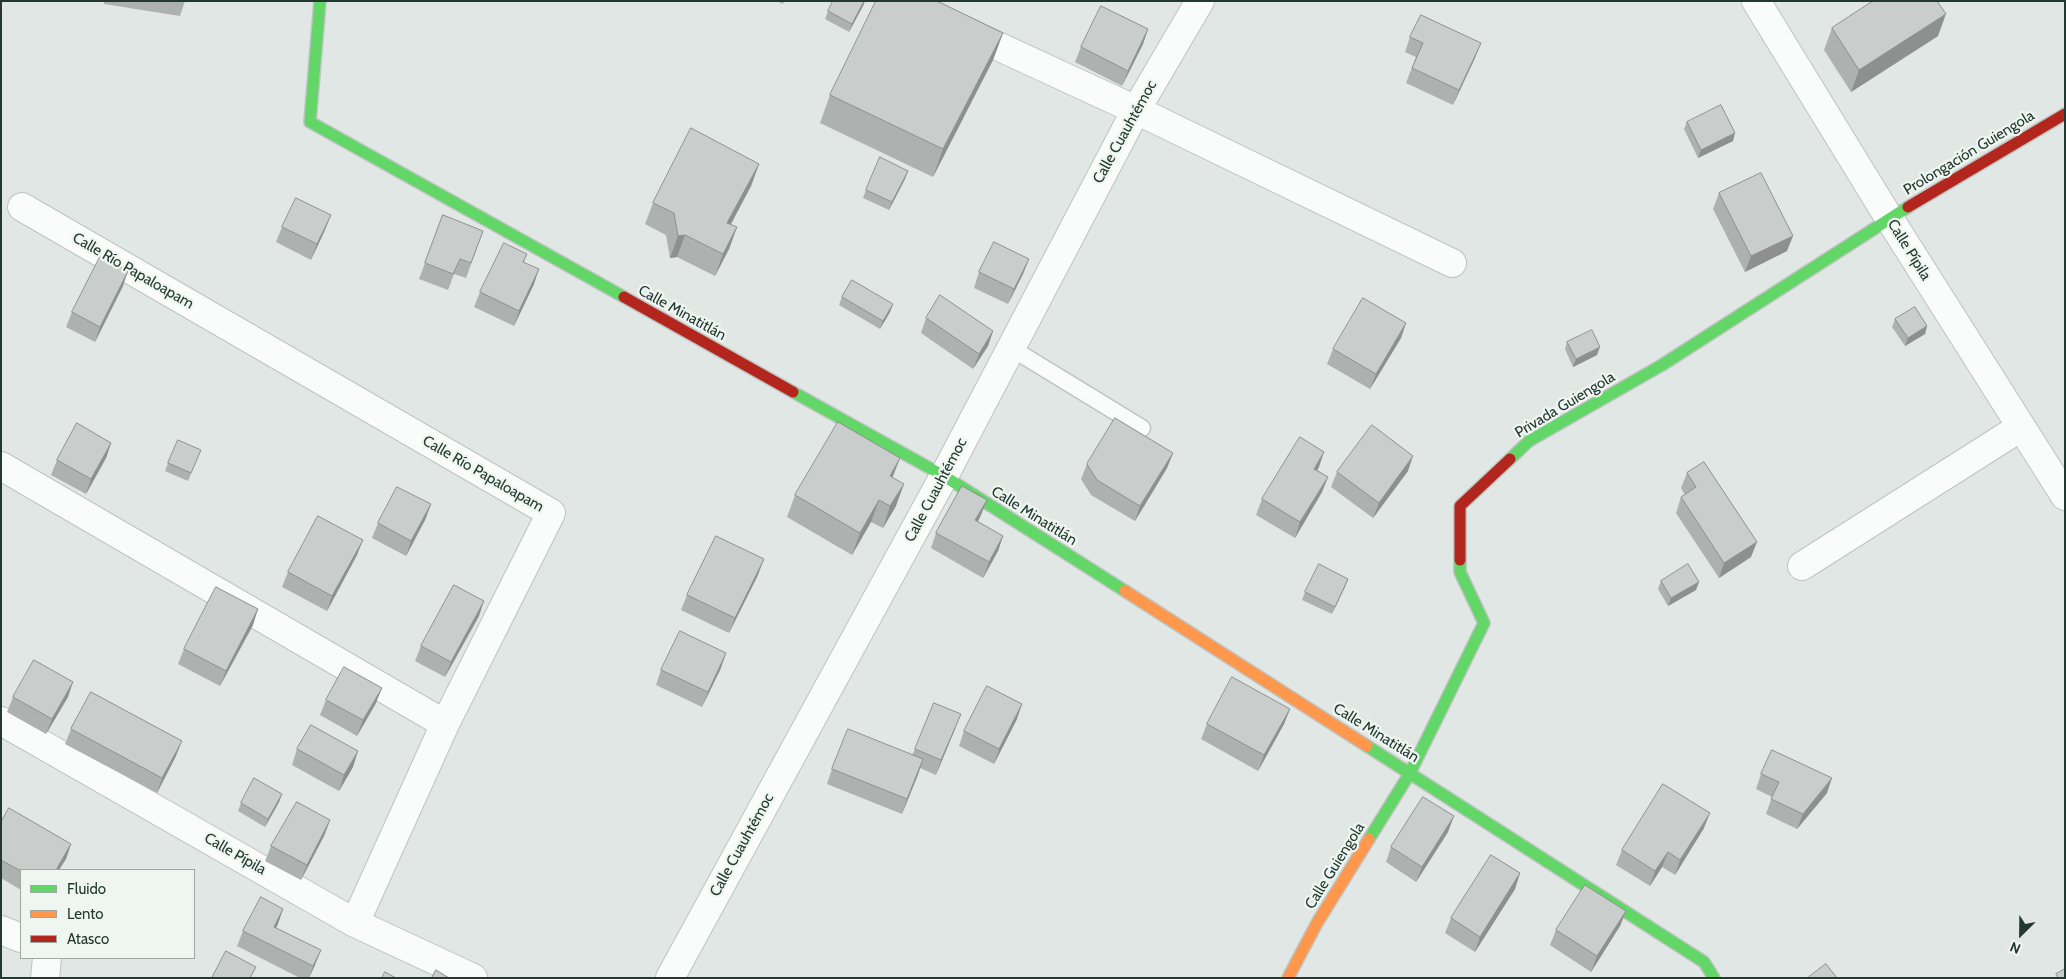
<!DOCTYPE html>
<meta charset="utf-8">
<style>
body{margin:0}
#map{position:relative;width:2066px;height:979px;overflow:hidden;background:#e1e7e4;font-family:Cabin,sans-serif}
canvas{display:block}
.frame{position:absolute;inset:0;border:2px solid #223830;pointer-events:none}
.legend{position:absolute;left:20px;top:869px;width:175px;height:90px;box-sizing:border-box;background:#eff6f2;border:1px solid #9daaa4;margin:0;padding:6px 9px;list-style:none;font-size:15px;color:#223830}
.legend li{display:flex;align-items:center;gap:10px;height:25px}
.legend b{width:25px;border:1px solid #9daaa4}
.north{position:absolute;left:1996px;top:909px;width:50px;height:50px;-webkit-text-stroke:4px #eff6f2;paint-order:stroke;rotate:203deg;font-size:14px;font-weight:700;line-height:20px;text-align:center;color:#223830}
.north::after{content:'';display:block;margin:auto;width:18px;height:22px;background:#223830;clip-path:polygon(50% 0,100% 100%,50% 72%,0 100%)}
</style>
<div id="map">
<canvas width="2066" height="979"></canvas>
<div class="frame"></div>
<ul class="legend">
<li><b style="height:6px;background:#63d668"></b>Fluido</li>
<li><b style="height:6px;background:#ff974d"></b>Lento</li>
<li><b style="height:6px;background:#b3261e"></b>Atasco</li>
</ul>
<div class="north">N</div>
</div>
<script>
const ctx = document.querySelector('canvas').getContext('2d');
ctx.lineJoin = 'round';
function trace(path, color, width, dash) { ctx.strokeStyle = color; ctx.lineWidth = width; ctx.lineCap = dash ? 'butt' : 'round'; ctx.setLineDash(dash || []); ctx.stroke(path); }
function paint(path, color) { ctx.fillStyle = color; ctx.fill(path, 'evenodd'); }
function label(font, color, halo, rows, align = 'center') {
  ctx.font = font + ' Cabin,sans-serif'; ctx.lineWidth = 4.5; ctx.setLineDash([]); ctx.textBaseline = 'middle'; ctx.strokeStyle = halo; ctx.fillStyle = color; for (const [text, x, y, turn = 0] of rows) {
    ctx.save(); ctx.translate(x, y); ctx.rotate((+turn || 0) * Math.PI / 180); ctx.textAlign = isNaN(turn) ? turn : align; if (halo) ctx.strokeText(text, 0, 0); ctx.fillText(text, 0, 0); ctx.restore();
  }
}
const lane = new Path2D(`
 M1011,348L1142,428`);
const street = new Path2D(`
 M900,1L1136,110L1452,263
 M1756,1L1889,218L2065,496
 M22,207L551,513L445,724L355,923
 M1,466L445,724
 M1802,566L2021,427
 M1,721L355,923L473,978
 M1,930L21,938
 M45,978L47,958
 M670,978L944,476L1136,110L1200,1`);
const fast = new Path2D(`
 M320,1L310,122L624,297
 M793,392L944,476L1125,591
 M1510,459L1529,441L1662,365L1908,207
 M1367,746L1704,962L1714,978
 M1369,839L1410,773L1484,623L1460,572V560`);
const slow = new Path2D(`
 M1125,591L1367,746
 M1288,978L1317,923L1369,839`);
const jam = new Path2D(`
 M1908,207L2065,114
 M624,297L793,392
 M1460,560V506L1510,459`);
trace(lane, '#bec4c1', 19);
trace(street, '#bec4c1', 30);
trace(fast, '#bec4c1', 14);
trace(slow, '#bec4c1', 14);
trace(jam, '#bec4c1', 14);
trace(lane, '#fafbfb', 16);
trace(street, '#fafbfb', 28);
trace(fast, '#63d668', 11);
trace(slow, '#ff974d', 11);
trace(jam, '#b3261e', 11);
paint(new Path2D(`
 M104,1H185L180,16L104,4Z
 M776,1H784L783,4Z
 M864,4L849,32L825,19L828,11Z
 M1832,28L1938,36L1851,92L1824,50Z
 M1148,29L1143,44L1122,86L1075,62L1081,47Z
 M1003,33L993,60L933,177L820,123L830,95Z
 M1410,37L1475,58L1453,105L1406,83L1416,57L1405,52Z
 M1687,122L1733,141L1698,158L1684,129Z
 M759,164L751,186L730,225L737,227L729,249L715,276L677,257L670,258L666,235L645,224L653,203Z
 M905,179L889,210L863,198L866,190Z
 M1719,193L1787,251L1745,272L1713,209Z
 M443,215L483,231L466,278L454,274L448,290L419,279Z
 M282,227L325,230L311,260L276,242Z
 M527,254L524,262L534,284L514,326L474,307L480,292Z
 M1029,259L1023,274L1008,304L974,288L979,272Z
 M123,286L95,342L66,327L72,312Z
 M842,297L893,304L890,312L880,329L839,305Z
 M926,318L993,331L988,346L973,369L921,333Z
 M1895,319L1927,326L1925,334L1905,346L1892,327Z
 M1406,323L1401,338L1370,389L1327,364L1333,349Z
 M1567,342L1597,355L1573,367L1565,349Z
 M111,443L106,458L86,494L51,475L57,460Z
 M201,450L188,481L165,471L168,463Z
 M1173,453L1167,468L1135,521L1091,495L1081,479L1087,464Z
 M1319,467L1317,470L1328,477L1322,492L1295,538L1256,515L1262,499Z
 M1408,471L1373,518L1331,487L1337,472Z
 M1687,473L1751,557L1719,578L1676,513L1681,497L1685,495L1681,488Z
 M893,478L896,506L883,528L871,522L852,555L787,517L795,495Z
 M431,504L425,520L406,556L372,538L378,523Z
 M981,515L978,522L1003,536L998,551L983,578L931,548L936,533Z
 M357,555L327,611L282,587L288,572Z
 M758,575L729,633L681,610L687,595Z
 M1348,579L1332,614L1302,600L1305,592Z
 M1661,581L1696,590L1668,606L1658,589Z
 M479,616L445,677L415,661L421,646Z
 M253,625L220,686L178,664L184,649Z
 M721,668L702,707L656,685L661,670Z
 M13,697H68L46,734L7,712Z
 M326,700L376,703L357,736L320,715Z
 M1290,709L1284,724L1258,771L1201,739L1207,724Z
 M1017,719L994,764L959,746L964,731Z
 M71,729L176,756L157,793L65,744Z
 M955,729L936,775L920,768L902,814L827,784L832,769L912,755L915,749Z
 M297,749L353,767L339,791L292,765Z
 M1761,774L1827,793L1797,829L1766,814L1772,797L1756,789Z
 M282,794L279,802L265,827L238,811L241,803Z
 M330,820L324,836L301,880L265,861L271,846Z
 M1,822L71,844L66,859L21,870V890L1,878Z
 M1704,828L1675,875L1662,867L1650,886L1616,865L1622,850Z
 M1448,832L1416,882L1386,862L1391,847Z
 M1520,873L1515,889L1475,952L1445,933L1451,918Z
 M283,909L276,928L315,965L309,978H300L237,946L243,931Z
 M1626,911L1620,926L1591,972L1550,945L1556,930Z`), '#adb1af');
paint(new Path2D(`
 M864,1H865L864,4L849,32L852,24Z
 M1946,14L1938,36L1851,92L1859,70Z
 M1148,29L1143,44L1122,86L1128,71Z
 M1003,33L993,60L933,177L943,149Z
 M1481,43L1475,58L1453,105L1459,90Z
 M1735,133L1733,141L1698,158L1701,150Z
 M759,164L751,186L720,245L727,223Z
 M908,171L905,179L889,210L892,202Z
 M331,215L325,230L311,260L317,244Z
 M737,227L729,249L715,276L723,254Z
 M685,235L677,257L670,258L678,236Z
 M1793,236L1787,251L1745,272L1751,256Z
 M1029,259L1023,274L1008,304L1014,289Z
 M539,269L534,284L514,326L519,311Z
 M128,271L123,286L95,342L100,327Z
 M893,304L890,312L880,329L883,321Z
 M1406,323L1401,338L1370,389L1376,374Z
 M1927,326L1925,334L1905,346L1908,338Z
 M993,331L988,346L973,369L979,354Z
 M1600,347L1597,355L1573,367L1576,359Z
 M111,443L106,458L86,494L91,479Z
 M1324,452L1319,467L1309,484L1314,469Z
 M1173,453L1167,468L1135,521L1140,506Z
 M1413,456L1408,471L1373,518L1379,503Z
 M900,458L892,479L890,476Z
 M1328,477L1322,492L1295,538L1300,522Z
 M904,484L896,506L883,528L890,506Z
 M879,500L871,522L852,555L860,533Z
 M987,500L981,515L970,536L975,520Z
 M431,504L425,520L406,556L411,541Z
 M1003,536L998,551L983,578L989,562Z
 M363,540L357,555L327,611L332,596Z
 M1757,542L1751,557L1719,578L1724,563Z
 M764,559L758,575L729,633L735,618Z
 M1348,579L1345,587L1332,614L1335,607Z
 M1699,582L1696,590L1668,606L1671,598Z
 M484,601L479,616L445,677L451,662Z
 M258,609L253,625L220,686L226,671Z
 M726,653L721,668L702,707L708,692Z
 M73,682L68,697L46,734L52,719Z
 M382,688L376,703L357,736L363,720Z
 M1022,704L1017,719L994,764L999,749Z
 M1290,709L1284,724L1258,771L1264,755Z
 M961,714L955,729L936,775L941,760Z
 M182,741L176,756L157,793L162,778Z
 M358,751L353,767L339,791L344,775Z
 M923,759L918,775L902,814L907,799Z
 M1832,778L1827,793L1797,829L1803,814Z
 M282,794L279,802L265,827L268,819Z
 M1710,813L1704,828L1675,875L1680,860Z
 M1454,816L1448,832L1416,882L1422,867Z
 M330,820L324,836L301,880L307,865Z
 M71,844L66,859L59,870H56Z
 M1668,852L1662,867L1650,886L1655,871Z
 M1520,873L1515,889L1475,952L1480,937Z
 M283,909L278,924L269,942L274,927Z
 M1626,911L1620,926L1591,972L1597,956Z
 M321,950L315,965L309,978L313,966Z`), '#8d908f');
const building = new Path2D(`
 M833,1H864L852,24L828,11Z
 M876,1H937L1003,33L943,149L830,95Z
 M1873,1H1937L1946,14L1859,70L1832,28Z
 M1101,6L1148,29L1128,71L1081,47Z
 M1421,15L1481,43L1459,90L1412,68L1423,43L1410,37Z
 M1721,105L1735,133L1701,150L1687,122Z
 M691,128L759,164L727,223L737,227L723,254L685,235L678,236L674,213L653,203Z
 M880,157L908,171L892,202L866,190Z
 M1761,173L1793,236L1751,256L1719,193Z
 M296,198L331,215L317,244L282,227Z
 M443,215L483,231L471,263L460,259L453,274L425,263Z
 M994,242L1029,259L1014,289L979,272Z
 M504,243L527,254L523,262L539,269L519,311L480,292Z
 M100,257L128,271L100,327L72,312Z
 M852,280L893,304L883,321L842,297Z
 M940,295L993,331L979,354L926,318Z
 M1363,298L1406,323L1376,374L1333,349Z
 M1915,307L1927,326L1908,338L1895,319Z
 M1592,330L1600,347L1576,359L1567,342Z
 M1115,418L1173,453L1140,506L1097,480L1087,464Z
 M838,422L900,458L890,476L904,484L890,506L879,500L860,533L795,495Z
 M77,423L111,443L91,479L57,460Z
 M1372,425L1413,456L1379,503L1337,472Z
 M1300,437L1324,452L1314,469L1328,477L1300,522L1262,499Z
 M178,440L201,450L191,473L168,463Z
 M1704,462L1757,542L1724,563L1681,497L1696,487L1687,473Z
 M962,486L987,500L975,520L1003,536L989,562L936,533Z
 M397,487L431,504L411,541L378,523Z
 M318,516L363,540L332,596L288,572Z
 M716,536L764,559L735,618L687,595Z
 M1319,564L1348,579L1335,607L1305,592Z
 M1688,564L1699,582L1671,598L1661,581Z
 M454,585L484,601L451,662L421,646Z
 M216,587L258,609L226,671L184,649Z
 M680,631L726,653L708,692L661,670Z
 M34,660L73,682L52,719L13,697Z
 M344,667L382,688L363,720L326,700Z
 M1232,677L1290,709L1264,755L1207,724Z
 M987,686L1022,704L999,749L964,731Z
 M91,692L182,741L162,778L71,729Z
 M934,703L961,714L941,760L915,749Z
 M311,725L358,751L344,775L297,749Z
 M848,729L923,759L907,799L832,769Z
 M1772,750L1832,778L1803,814L1771,799L1779,782L1761,774Z
 M254,778L282,794L268,819L241,803Z
 M1663,784L1710,813L1680,860L1668,852L1655,871L1622,850Z
 M1423,797L1454,816L1422,867L1391,847Z
 M297,802L330,820L307,865L271,846Z
 M9,808L71,844L56,870H21V871L1,860V822Z
 M1491,855L1520,873L1480,937L1451,918Z
 M1585,885L1626,911L1597,956L1556,930Z
 M261,897L283,909L274,927L321,950L313,966L243,931Z
 M226,951L256,967L250,978H212Z
 M1826,964L1837,978H1810L1809,977Z
 M2065,969V978H2058L2056,974Z
 M436,970L449,978H432Z
 M385,972L396,978H382Z`);
paint(building, '#c9cecc');
trace(building, '#8d908f', 1);
label('15px', '#223830', '#eff6f2', [
 ["Calle Cuauhtémoc",1125,132,-61],
 ["Prolongación Guiengola",1969,153,-31],
 ["Calle Pípila",1909,250,58],
 ["Calle Río Papaloapam",133,271,30],
 ["Calle Minatitlán",682,313,29],
 ["Privada Guiengola",1565,405,-31],
 ["Calle Río Papaloapam",483,474,30],
 ["Calle Cuauhtémoc",936,490,-62],
 ["Calle Minatitlán",1034,516,32],
 ["Calle Minatitlán",1376,733,32],
 ["Calle Cuauhtémoc",742,845,-61],
 ["Calle Pípila",235,854,30],
 ["Calle Guiengola",1335,866,-58]
]);
</script>
